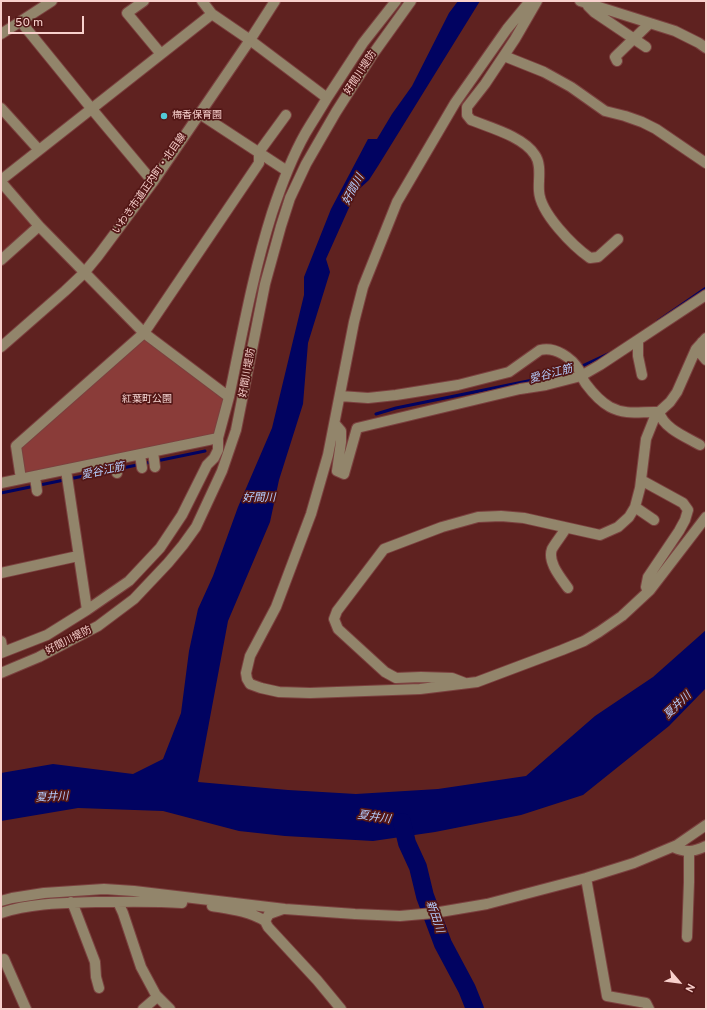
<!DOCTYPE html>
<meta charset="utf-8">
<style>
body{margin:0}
#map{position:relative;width:707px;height:1010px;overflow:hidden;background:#5f2220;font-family:Overpass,sans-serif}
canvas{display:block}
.frame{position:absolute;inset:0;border:2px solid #f8d0cc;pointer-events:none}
.north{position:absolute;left:659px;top:962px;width:40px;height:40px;-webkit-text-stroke:3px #531716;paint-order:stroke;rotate:118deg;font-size:11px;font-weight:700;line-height:16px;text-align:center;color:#f8d0cc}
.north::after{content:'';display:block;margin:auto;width:14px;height:18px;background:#f8d0cc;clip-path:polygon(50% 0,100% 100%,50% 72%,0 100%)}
.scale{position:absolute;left:8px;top:16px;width:76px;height:18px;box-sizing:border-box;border:2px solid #f8d0cc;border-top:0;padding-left:5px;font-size:12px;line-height:14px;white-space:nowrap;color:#f8d0cc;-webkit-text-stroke:3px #531716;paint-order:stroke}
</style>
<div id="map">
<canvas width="707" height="1010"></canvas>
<div class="frame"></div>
<div class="north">N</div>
<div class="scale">50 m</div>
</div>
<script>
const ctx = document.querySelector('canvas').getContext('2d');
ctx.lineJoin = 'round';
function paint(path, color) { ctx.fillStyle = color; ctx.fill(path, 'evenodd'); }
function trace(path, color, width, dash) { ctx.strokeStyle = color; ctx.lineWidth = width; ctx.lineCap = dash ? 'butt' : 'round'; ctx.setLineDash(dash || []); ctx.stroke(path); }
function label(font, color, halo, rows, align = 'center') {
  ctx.font = font + ' Overpass,"Noto Sans JP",sans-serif'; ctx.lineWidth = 3.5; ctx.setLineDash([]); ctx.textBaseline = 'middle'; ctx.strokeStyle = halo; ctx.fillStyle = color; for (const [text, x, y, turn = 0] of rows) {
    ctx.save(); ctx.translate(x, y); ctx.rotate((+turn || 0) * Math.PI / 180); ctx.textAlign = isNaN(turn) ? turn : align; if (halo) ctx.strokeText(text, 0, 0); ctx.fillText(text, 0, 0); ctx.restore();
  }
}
paint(new Path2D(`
 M1,191L32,226L1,254Z`), '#6c2624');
paint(new Path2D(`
 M144,333L229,397L218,438L21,479L16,446Z`), '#8a3c39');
paint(new Path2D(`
 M458,1H480L378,166L369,180L356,192L326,259L330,272L308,343L303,404L279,480L270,522L228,621L198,782L288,790L356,794L438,789L526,776L595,716L653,677L706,630V688L669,726L583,795L521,815L435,832L373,841L285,836L239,831L163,811L78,808L1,821V773L53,764L133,774L163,759L181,713L189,651L198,609L213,576L238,507L272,428L304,295V277L331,209L368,139H377L392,114L412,86L449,13Z`), '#010361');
trace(new Path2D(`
 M658,321L706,288
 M376,414L396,408L567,373L612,352
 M1,493L205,451`), '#010361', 3);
trace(new Path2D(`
 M402,822L407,843L418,867L425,896L443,944L467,989L475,1009`), '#010361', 18);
const minor = new Path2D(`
 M144,1L127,13L161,54
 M530,1L507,29L455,103L397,202L363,287L354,322L328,455L311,514L276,607L250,656L246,673L247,679L250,684L261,688L279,692L310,693L420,689L477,682L562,650L584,641L599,632L622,616L650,590L706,517
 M537,1L515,39L485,84L467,107V115L471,120C491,128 524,137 535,155C542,165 538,180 539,191C540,213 573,246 590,258L598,257L618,239
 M580,1L675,31L699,43L706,48
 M588,6L594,12L646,47
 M21,22L91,108L153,182
 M1,34L52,1
 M504,56L544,72L571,87L605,111L625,116L642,122L656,129L706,163
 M617,61L615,57L618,54L650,23
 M327,98L363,43L396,1
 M1,108L39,150
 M200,114L287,171
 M1,180L212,14
 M1,182L39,226L144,333L229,397C242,335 253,273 272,213C281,186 291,159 305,134C312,122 320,110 327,98L250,40L212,14L202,1
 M1,260L39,226
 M638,341V356L642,375
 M702,342L701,354L706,360
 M1,347L65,291L84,273L98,256L153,182L250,40L275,1
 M340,396L368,398L396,395L458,385L509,372L540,350C555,346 572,358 579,370C581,375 583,380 586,384C592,392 601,402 610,407C627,416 641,411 659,412C664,429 686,437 700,445
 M335,424L341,431V442L337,471L344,474L357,428L520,389L546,385L581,376L600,365L706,295
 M218,438L229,397
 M153,452L155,467
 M140,455L142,468
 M116,460L117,473
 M66,470L87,610
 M35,477L37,491
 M21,479L16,446L144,333L259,163V152L286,115
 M641,480L683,503L688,510L685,520L679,531L648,577L646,587L648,592
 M1,483L218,438V450L214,458L207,465L182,515L160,548L129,581L87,610L47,635L1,653
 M635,507L654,520
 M566,528C562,535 556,542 552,549C547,562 561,578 568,588
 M1,573L78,556
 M1,641L3,652
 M1,673L39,657L98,626L134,599L168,563L183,545L196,527L222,471L236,430L265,284L281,226L290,198L306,164L336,112L373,54L411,1
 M465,683L452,678L421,677L396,678L385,672L338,629L334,619L337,611L384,549L442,527L478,517L501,516L524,518L600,535L618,527L629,517L635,507L640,488L646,439L654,419L659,412L670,402L677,392L696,349L706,338
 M673,847C686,853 693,852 706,846
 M586,878L607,996L646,1003L649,1009
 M1,901L12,898L44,893L104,889L134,891L285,909L355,914L400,916L434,913L487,904L586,878L634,863L677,845L706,825
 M71,902L74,907L95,962L96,977L99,988
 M118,902L123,913L141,967L156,995L170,1009
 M212,906C230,909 249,911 265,921
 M283,909L269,914L265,921L268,927L317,980L341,1009
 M1,913C31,903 64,903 96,902C124,902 153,901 182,903
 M687,937L689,882V852
 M1,960L4,959L26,1009
 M143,1009L157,997`);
trace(minor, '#7b413f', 12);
trace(minor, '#92856b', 10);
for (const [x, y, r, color] of [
 [164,116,4,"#52cbd8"]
]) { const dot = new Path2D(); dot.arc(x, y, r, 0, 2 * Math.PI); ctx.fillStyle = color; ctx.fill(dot); trace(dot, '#531716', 1.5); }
label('10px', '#f8d0cc', '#531716', [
 ["好間川堤防",361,73,-57],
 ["いわき市道正内町・北目線",150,184,-55],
 ["好間川堤防",248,373,-80],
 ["好間川堤防",69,641,-27]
]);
label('10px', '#f8d0cc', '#531716', [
 ["梅香保育園",172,116]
], 'left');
label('10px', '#f6d6d3', '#531716', [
 ["紅葉町公園",147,400]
]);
label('italic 11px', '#b5ccfc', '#531716', [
 ["好間川",354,190,-62],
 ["愛谷江筋",551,375,-15],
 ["愛谷江筋",103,472,-12],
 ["好間川",259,499],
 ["夏井川",678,706,-44],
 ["夏井川",52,798,-3],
 ["夏井川",374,818,8],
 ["新田川",434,917,71]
]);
</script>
